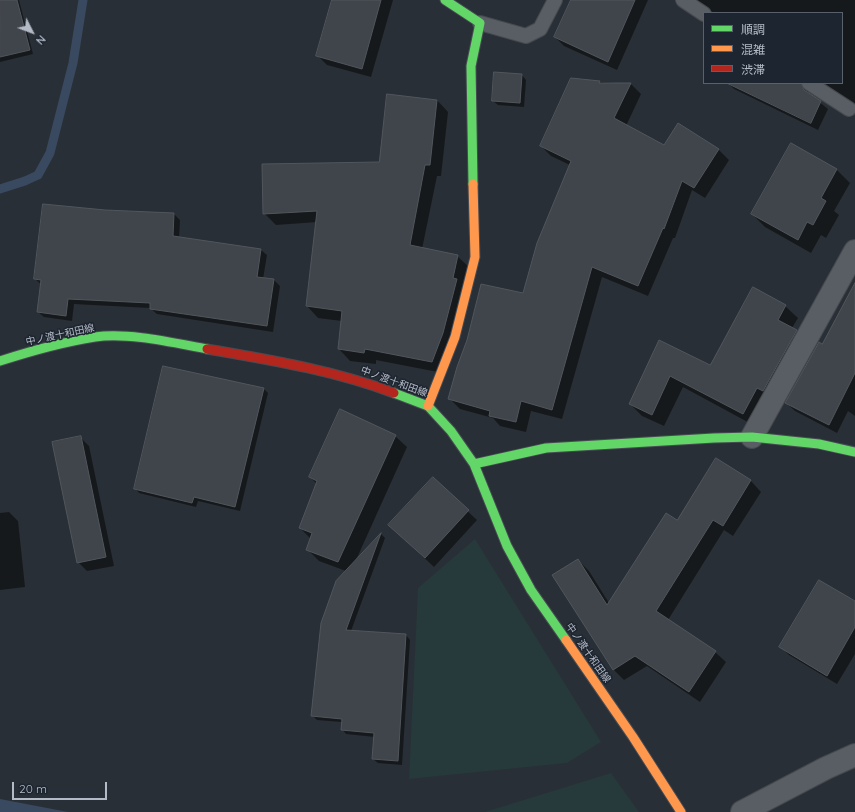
<!DOCTYPE html>
<meta charset="utf-8">
<style>
body{margin:0}
#map{position:relative;width:855px;height:812px;overflow:hidden;background:#292f36;font-family:Quicksand,"Noto Sans JP",sans-serif}
canvas{display:block}
.legend{position:absolute;left:703px;top:12px;width:140px;height:72px;box-sizing:border-box;background:#1d2530;border:1px solid #59616c;margin:0;padding:5px 7px;list-style:none;font-size:12px;color:#b4bbc7}
.legend li{display:flex;align-items:center;gap:8px;height:20px}
.legend b{width:20px;border:1px solid #59616c}
.north{position:absolute;left:12px;top:12px;width:40px;height:40px;-webkit-text-stroke:3px #1d2530;paint-order:stroke;rotate:132deg;font-size:11px;font-weight:700;line-height:16px;text-align:center;color:#b4bbc7}
.north::after{content:'';display:block;margin:auto;width:14px;height:18px;background:#b4bbc7;clip-path:polygon(50% 0,100% 100%,50% 72%,0 100%)}
.scale{position:absolute;left:12px;top:782px;width:95px;height:18px;box-sizing:border-box;border:2px solid #b4bbc7;border-top:0;padding-left:5px;font-size:12px;line-height:14px;white-space:nowrap;color:#b4bbc7;-webkit-text-stroke:3px #1d2530;paint-order:stroke}
</style>
<div id="map">
<canvas width="855" height="812"></canvas>
<ul class="legend">
<li><b style="height:5px;background:#63d668"></b>順調</li>
<li><b style="height:5px;background:#ff974d"></b>混雑</li>
<li><b style="height:5px;background:#b3261e"></b>渋滞</li>
</ul>
<div class="north">N</div>
<div class="scale">20 m</div>
</div>
<script>
const ctx = document.querySelector('canvas').getContext('2d');
ctx.lineJoin = 'round';
function paint(path, color) { ctx.fillStyle = color; ctx.fill(path, 'evenodd'); }
function trace(path, color, width, dash) { ctx.strokeStyle = color; ctx.lineWidth = width; ctx.lineCap = dash ? 'butt' : 'round'; ctx.setLineDash(dash || []); ctx.stroke(path); }
function label(font, color, halo, rows, align = 'center') {
  ctx.font = font + ' Quicksand,"Noto Sans JP",sans-serif'; ctx.lineWidth = 3; ctx.setLineDash([]); ctx.textBaseline = 'middle'; ctx.strokeStyle = halo; ctx.fillStyle = color; for (const [text, x, y, turn = 0] of rows) {
    ctx.save(); ctx.translate(x, y); ctx.rotate((+turn || 0) * Math.PI / 180); ctx.textAlign = isNaN(turn) ? turn : align; if (halo) ctx.strokeText(text, 0, 0); ctx.fillText(text, 0, 0); ctx.restore();
  }
}
paint(new Path2D(`
 M475,539L601,742L567,763L409,779L418,588Z
 M611,773L639,812H485Z`), '#26393b');
paint(new Path2D(`
 M0,799L68,812H0Z`), '#39495f');
paint(new Path2D(`
 M0,0H19L33,54L0,62Z
 M333,0H393L371,77L327,65L318,56Z
 M572,0H648L617,70L564,46L555,37Z
 M695,0H855V104L821,83H842V13H714Z
 M522,75L526,80L524,107L498,105L493,101Z
 M572,80L631,84L641,94L626,126L664,147L678,124L719,150L729,160L705,198L692,190L675,238H673L648,296L602,277L562,419L531,411L526,432L500,426L493,418L460,409L449,398L524,294L570,165L551,156L541,146Z
 M728,83H814L809,85L808,93L828,109L818,130L734,89Z
 M437,100L448,112L441,176H437L422,249L457,256L469,267L443,373L376,360V364L350,361L339,349L342,321L318,318L307,306L317,222L276,225L264,213L380,163Z
 M792,144L837,170L850,183L834,211L839,215L826,238L821,235L811,253L765,227L752,214Z
 M105,211L174,214L180,220L179,238L261,250L267,255L263,279L274,280L280,286L273,332L157,314L150,308L74,304L72,321L44,317L38,312L42,285L35,279Z
 M855,286V416L848,411L837,433L795,411L786,403L822,345Z
 M785,306L798,318L792,328L808,343L755,426L683,387L664,426L642,416L630,404L659,341L711,366Z
 M264,389L268,393L240,511L198,501L196,507L139,493L135,488Z
 M395,436L407,447L356,560L381,534L385,538L351,631L406,635L410,640L402,765L378,763L373,759L375,737L346,734L342,729V722L317,720L312,715L346,571L319,561L307,549L311,539L300,528L317,484L310,477Z
 M80,437L89,446L114,566L87,571L78,562Z
 M717,459L751,481L761,492L733,536L724,530L668,620L715,652L726,662L700,702L647,666L624,680L614,670L553,576L578,560L589,571L609,603L677,521Z
 M433,479L477,520L434,567L399,534Z
 M9,512L18,521L25,587L0,590V513Z
 M855,603V654L837,684L789,655L780,646Z`), '#0007');
trace(new Path2D(`
 M0,189L25,181L38,175L50,153L73,63L83,0`), '#39495f', 9);
const building = new Path2D(`
 M0,0H17L30,50L0,57Z
 M332,0H381L362,69L316,56Z
 M571,0H635L608,62L554,37Z
 M494,72L522,74L520,103L492,101Z
 M571,78L600,81L599,83H631L614,118L664,145L678,123L719,149L694,188L682,181L664,229L663,228L638,286L592,267L552,410L521,401L516,422L489,416L490,411L448,399L457,367L467,340L481,284L523,293L537,243L571,161L540,146Z
 M727,83H801L804,90L821,101L811,123Z
 M387,94L437,100L430,165H425L410,245L458,255L453,278L457,279L443,333L432,362L365,349L364,353L338,349L342,311L306,306L317,211L263,214L262,164L379,162Z
 M791,143L837,169L821,198L826,201L813,225L807,222L798,240L751,214Z
 M43,204L105,210L174,213L173,236L261,249L257,277L274,279L267,326L150,309V303L68,299L66,316L37,312L41,280L34,279Z
 M855,283V373L829,425L785,403L819,342L822,344Z
 M753,287L786,305L778,320L797,330L763,391L757,388L743,414L670,376L652,415L629,404L659,340L710,365Z
 M163,366L264,388L235,507L194,497L192,503L134,489Z
 M340,409L396,435L338,562L306,550L312,533L299,528L317,481L309,477Z
 M81,436L106,557L77,563L52,442Z
 M716,458L751,480L723,526L713,520L656,611L716,651L689,692L635,656L613,670L552,575L578,559L607,605L666,513L677,520Z
 M433,477L469,510L425,558L388,525Z
 M381,533L346,630L406,634L398,761L372,759L374,733L341,730L342,719L311,716L321,623L336,581Z
 M819,580L855,601V627L827,676L779,647Z`);
paint(building, '#40454b');
trace(building, '#51565d', 1);
const lane = new Path2D(`
 M683,0L704,14
 M480,23L526,36L540,29L555,0
 M809,83L849,109`);
const street = new Path2D(`
 M752,437L855,251
 M742,812L826,768L855,755`);
const fast = new Path2D(`
 M445,0L480,23L471,66L473,184
 M0,361C31,351 63,342 95,337C128,332 174,343 207,349
 M394,393L428,406L451,431L474,464L507,546L531,590L566,640
 M474,464L546,448L714,438L752,437L819,444L855,452`);
const slow = new Path2D(`
 M428,406L455,337L475,257L473,184
 M566,640L633,737L681,812`);
const jam = new Path2D(`
 M207,349C270,360 333,370 394,393`);
trace(lane, '#454a4f', 16);
trace(street, '#454a4f', 24);
trace(fast, '#474b53', 11);
trace(slow, '#474b53', 11);
trace(jam, '#474b53', 11);
trace(lane, '#595d64', 14);
trace(street, '#595d64', 22);
trace(fast, '#63d668', 9);
trace(slow, '#ff974d', 9);
trace(jam, '#b3261e', 9);
label('10px', '#b4bbc7', '#1d2530', [
 ["中ノ渡十和田線",60,335,-12],
 ["中ノ渡十和田線",394,382,20],
 ["中ノ渡十和田線",588,653,55]
]);
</script>
